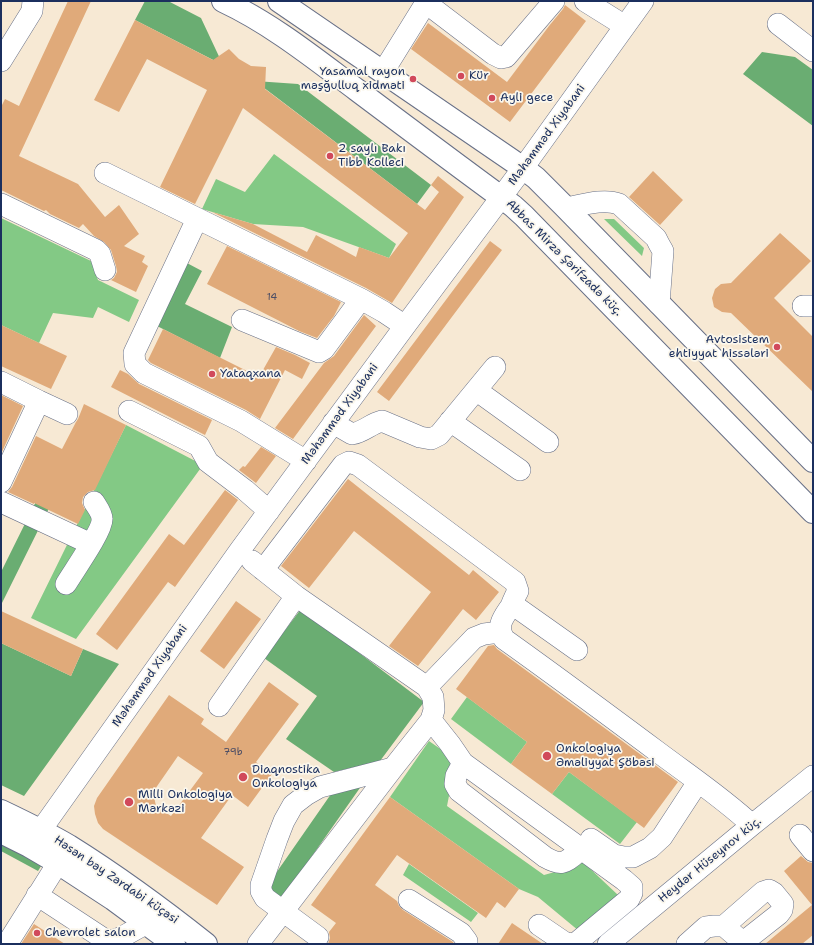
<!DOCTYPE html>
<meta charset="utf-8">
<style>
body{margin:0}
#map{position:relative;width:814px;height:945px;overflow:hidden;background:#f7e9d4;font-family:"Shantell Sans",sans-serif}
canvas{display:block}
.frame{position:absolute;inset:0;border:2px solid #1b2f5e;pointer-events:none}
</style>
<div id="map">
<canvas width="814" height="945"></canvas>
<div class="frame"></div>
</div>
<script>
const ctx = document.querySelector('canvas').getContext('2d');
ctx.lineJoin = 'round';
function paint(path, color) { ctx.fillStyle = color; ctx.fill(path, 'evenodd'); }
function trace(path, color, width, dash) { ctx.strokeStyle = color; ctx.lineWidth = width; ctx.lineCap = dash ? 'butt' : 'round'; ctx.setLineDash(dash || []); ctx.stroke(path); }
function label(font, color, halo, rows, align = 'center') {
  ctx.font = font + ' "Shantell Sans",sans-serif'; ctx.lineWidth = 3.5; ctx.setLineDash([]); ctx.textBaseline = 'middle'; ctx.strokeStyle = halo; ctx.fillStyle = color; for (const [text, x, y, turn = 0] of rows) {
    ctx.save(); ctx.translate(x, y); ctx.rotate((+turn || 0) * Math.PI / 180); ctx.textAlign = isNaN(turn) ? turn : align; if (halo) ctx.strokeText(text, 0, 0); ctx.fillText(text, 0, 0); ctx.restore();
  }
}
paint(new Path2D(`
 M274,154L396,244L389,258L303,227L253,224L202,209L216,179L245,192Z
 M1,218L91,261L98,280L139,300L129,322L98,307L93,318L53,313L39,343L1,325Z
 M604,219H614L644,248L642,256Z
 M126,425L203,465L76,639L31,618Z
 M467,697L527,742L511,764L451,719Z
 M429,741L456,760L447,806L544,875L562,870L583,862L618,895L579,931L538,897L519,889L390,797Z
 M569,772L637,822L620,844L552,794Z
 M409,864L478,913L471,922L403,875Z`), '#83c985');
paint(new Path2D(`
 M145,1H168L201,18L223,65L135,20Z
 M762,52L795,57L813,70V126L743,74Z
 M255,81L298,84L431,185L417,204Z
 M185,262L202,271L185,304L232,327L220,358L163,329L155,325Z
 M62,449L75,456L1,605V572Z
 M301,609L424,702L380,761L334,772L286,739L317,696L264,658Z
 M1,643L71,676L83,649L119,664L24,796L1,785Z
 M369,775L279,903L267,886L338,784Z
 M1,841L43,863L38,871L1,851Z`), '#6aad72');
paint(new Path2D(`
 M68,1H91L19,156L78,184L105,217L119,205L139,234L124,246L145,256L142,262L148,266L136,292L111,280L114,278L117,272L116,266L111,250L104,242L94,236L83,224L79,228L50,214L46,210L44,211L1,190V107L5,99L19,106Z
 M565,5L586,21L510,122L411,49L428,23L507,82L549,26L563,9Z
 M135,20L213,60L229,49L239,59L251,66L266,67L265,89L425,210L439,192L431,185L438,176L464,197L392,303L366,288L212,212L253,224L307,252L316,235L356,257L359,247L389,258L408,233L243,108L195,204L160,187L207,90L147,59L119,112L94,100Z
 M653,171L683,200L660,225L629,197Z
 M780,233L811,261L774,298L813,337V392L731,313L722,312L714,307L712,298L715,289L721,284L731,283Z
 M490,241L502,250L389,401L377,392Z
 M227,246L341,302L334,316L317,338L299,331L207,284Z
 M364,315L376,326L293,439L275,428L324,363L334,356Z
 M1,325L67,356L51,389L1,366Z
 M163,329L259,377L276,347L295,355L310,363L302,379L285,370L260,419L246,410L151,363L148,360Z
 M120,370L128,374L139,384L212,420L205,435L111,387Z
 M1,395L23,406L1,454Z
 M84,404L126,425L95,490L88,492L83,497L82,503L85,510L78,524L34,503V504L8,492L12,487L36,436L62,449L76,422L78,419Z
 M261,447L276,456L256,483L239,470L243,466L245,467Z
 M348,479L469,575L473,570L499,592L476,620L463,609L418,666L389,646L431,592L354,531L309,588L281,566Z
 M225,490L238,500L175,587L168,582L117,650L96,634L169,534L184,545Z
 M236,601L261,619L224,669L200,651Z
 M1,611L83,649L71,676L1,643Z
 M494,645L497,649L678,782L644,828L569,772L552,794L511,764L527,742L456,689L488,646Z
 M269,682L299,704L256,762L272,774L248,807L232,795L201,838L244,867L217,905L103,829L98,823L95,814L94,806L97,798L169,695L204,719L201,724L226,742ZM178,756L203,773L171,816L156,806L153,792Z
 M390,797L519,889L505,908L497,902L486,918L397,855L375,885L397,901L399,906L403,910L453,942L454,944H328L330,938L329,932L336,923L311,905Z
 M801,856L808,862L813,863V935L802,944H765L812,905L784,871Z
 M512,923L543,944H498Z
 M34,924L65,944H21Z`), '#e0aa7a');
const minor = new Path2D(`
 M585,1L625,26
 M426,3L493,54L501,58L506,57L554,1
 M778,24L813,51
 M1,61L32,11L33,1
 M383,72L427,1
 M105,173L361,299L384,312L405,326
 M1,204L96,250L100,254L105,270
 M566,208C582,205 604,198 619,204L656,238L659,244L663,251L659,304
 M197,219L134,353L135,364L144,373L241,421L306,461
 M803,306H813
 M242,320L319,352L324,349L361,299
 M1,382L39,401L67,414
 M476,390L548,442
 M129,411L199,446L208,462L245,490L269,511
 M450,421L520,470
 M333,423L352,434C364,432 370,424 382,421L420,437L431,439L439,435L495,367
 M1,482L39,401
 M1,502L91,544
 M252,561L296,596L427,687L433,697L434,710L431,720L393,768L258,944
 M263,570L343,465L349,462L358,465L515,582L518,591C515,596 513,601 511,606C503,618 496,625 504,639C556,676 607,714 658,752C690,776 723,798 752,825
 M66,584C73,572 103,530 102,519C102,513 97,507 94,502
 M512,604L577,650
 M427,687L474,638L484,634L500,632
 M219,706L296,596
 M431,720L450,744L463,763L624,880L632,887V893L629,899L576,943L570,944
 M463,763L456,776L455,784L459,791L545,857C564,868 566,861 582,849
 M41,830L240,550L405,326L523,168L643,1
 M800,835L813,851
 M591,839L614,855L624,857H633L650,848L662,837L698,782
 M37,895L104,939L111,941L122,937L147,923
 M409,900L461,933L467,941V944
 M539,925L564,942L570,944
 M318,937L265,898L261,891V885L277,839L284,821L293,805L306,795L320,787L393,768
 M7,944L58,863
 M608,944L752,825L813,776
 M687,944L706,927L714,926H724L738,938L742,940H746L779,914L782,910L783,904L774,893L769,890L763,892L724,926`);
const major = new Path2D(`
 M223,1C272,24 314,58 357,90C409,129 461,168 513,206L524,216L813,512
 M279,1L523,168L536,178L566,208L813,461
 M1,811C24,822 47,833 69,846C117,876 162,909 206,944
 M1,832L29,846L58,863L113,899L174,944`);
trace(minor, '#687087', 22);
trace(major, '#687087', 24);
trace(minor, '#fff', 21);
trace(major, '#fff', 22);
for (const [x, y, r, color] of [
 [461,76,4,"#d1495b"],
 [413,79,4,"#d1495b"],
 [492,98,4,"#d1495b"],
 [330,156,4,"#d1495b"],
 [777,347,4,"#d1495b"],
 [212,374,4,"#d1495b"],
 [547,756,5,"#d1495b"],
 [243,777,5,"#d1495b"],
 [129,802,5,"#d1495b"],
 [37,933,4,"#d1495b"]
]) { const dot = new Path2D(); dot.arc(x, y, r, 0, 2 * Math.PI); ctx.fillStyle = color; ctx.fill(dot); trace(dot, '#fbf7ec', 1.5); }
label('10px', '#4c4e65', null, [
 ["14",272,297],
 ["79b",233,752]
]);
label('12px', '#1b2f5e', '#fbf7ec', [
 ["Yasamal rayon",405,72,"right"],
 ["məşğulluq xidməti",405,86,"right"],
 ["Kür",469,76],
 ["Ayli gece",500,98],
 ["2 saylı Bakı",338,149],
 ["Tibb Kolleci",338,163],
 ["Avtosistem",769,340,"right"],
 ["ehtiyyat hissələri",769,354,"right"],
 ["Yataqxana",220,374],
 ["Onkologiya",556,749],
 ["Əməliyyat Şöbəsi",556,763],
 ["Diaqnostika",252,770],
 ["Onkologiya",252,784],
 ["Milli Onkologiya",138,795],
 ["Mərkəzi",138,809],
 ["Chevrolet salon",45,933]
], 'left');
label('12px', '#1b2f5e', '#fbf7ec', [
 ["Məhəmməd Xiyabani",547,135,-54],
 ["Abbas Mirzə Şərifzadə küç.",564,258,45],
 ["Məhəmməd Xiyabani",340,414,-54],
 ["Məhəmməd Xiyabani",150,676,-55],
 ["Heydər Hüseynov küç.",710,860,-39],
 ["Həsən bəy Zərdabi küçəsi",116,880,34]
]);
</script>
